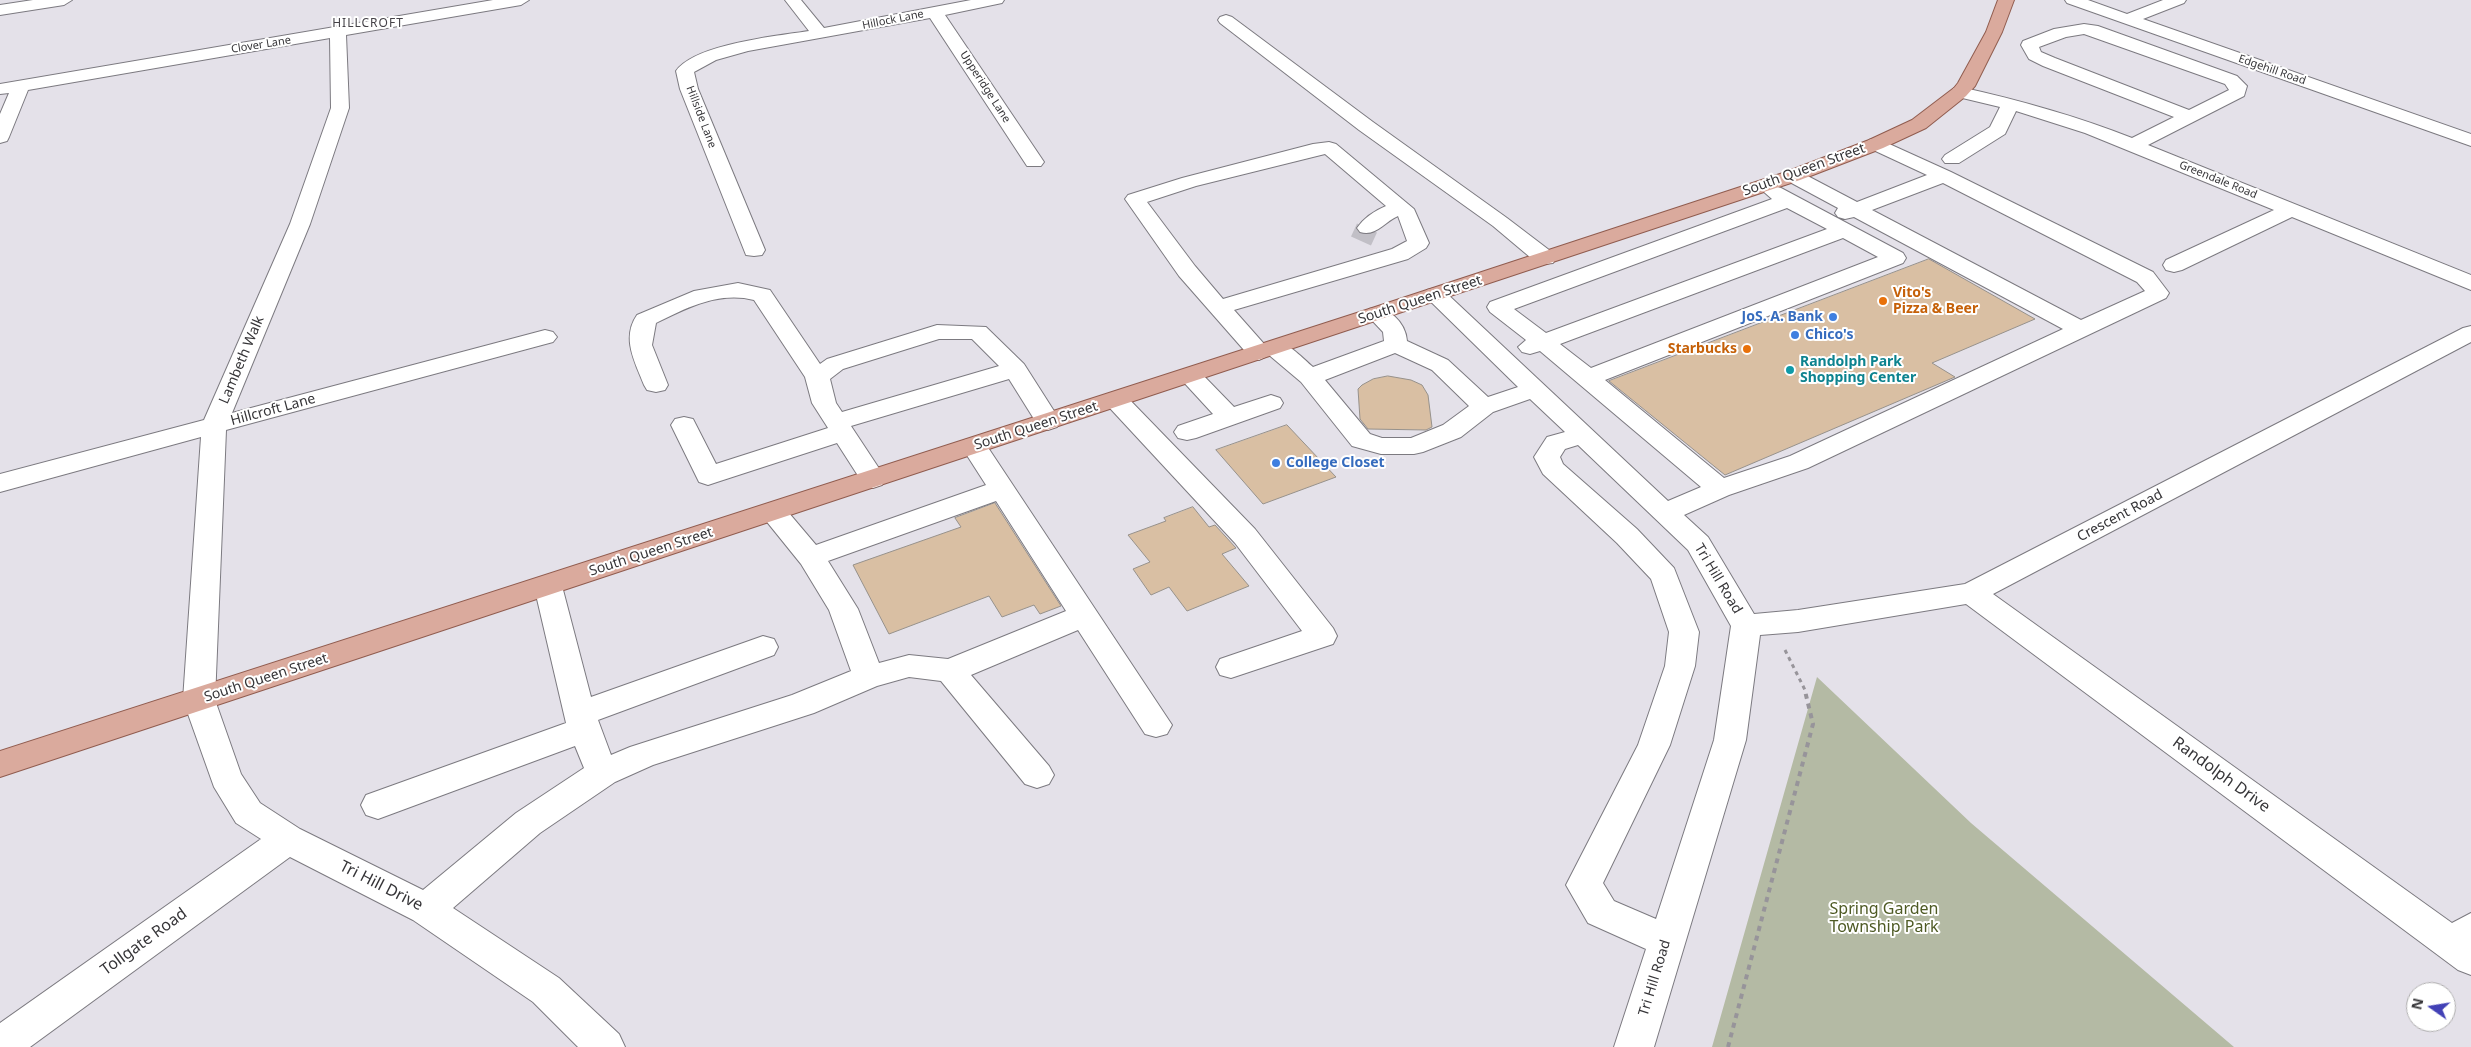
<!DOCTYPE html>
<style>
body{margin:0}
#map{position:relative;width:2471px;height:1047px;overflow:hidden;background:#e4e1e9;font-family:"Noto Sans",sans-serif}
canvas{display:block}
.north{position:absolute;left:2406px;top:982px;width:50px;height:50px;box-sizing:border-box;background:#fff;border:1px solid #afaeaf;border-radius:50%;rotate:283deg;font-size:14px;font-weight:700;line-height:20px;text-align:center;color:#363538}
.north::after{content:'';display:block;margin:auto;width:18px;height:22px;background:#4241b6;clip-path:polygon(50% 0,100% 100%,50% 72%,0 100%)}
</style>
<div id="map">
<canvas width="2471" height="1047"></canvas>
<div class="north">N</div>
</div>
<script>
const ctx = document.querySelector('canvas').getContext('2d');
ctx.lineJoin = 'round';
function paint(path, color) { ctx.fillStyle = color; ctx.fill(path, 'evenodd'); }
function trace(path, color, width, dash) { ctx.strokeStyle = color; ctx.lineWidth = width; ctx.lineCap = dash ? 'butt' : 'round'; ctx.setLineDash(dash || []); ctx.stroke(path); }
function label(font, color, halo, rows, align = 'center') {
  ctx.font = font + ' "Noto Sans",sans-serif'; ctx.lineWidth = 4; ctx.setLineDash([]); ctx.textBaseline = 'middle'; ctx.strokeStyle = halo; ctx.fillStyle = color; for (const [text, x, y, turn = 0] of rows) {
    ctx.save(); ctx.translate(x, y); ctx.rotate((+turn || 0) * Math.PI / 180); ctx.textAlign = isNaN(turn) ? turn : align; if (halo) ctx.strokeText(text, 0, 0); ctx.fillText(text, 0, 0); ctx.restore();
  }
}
paint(new Path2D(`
 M1817,677L1971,823L2234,1047H1712Z`), '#b4baa4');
const building = new Path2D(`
 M1929,259L2035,319L1932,363L1955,377L1725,475L1609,381Z
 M1388,376L1411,380L1422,385L1428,395L1432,427L1426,430L1368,429L1360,419L1358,389L1362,385L1373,379Z
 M1287,425L1336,477L1263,504L1216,450Z
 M995,503L1061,606L1040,614L1034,605L1002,617L989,596L889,634L853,565L961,527L955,518Z
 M1193,507L1209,527L1215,525L1236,548L1222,554L1249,586L1187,611L1169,587L1151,595L1133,569L1150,562L1128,535L1166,521L1164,518Z`);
paint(building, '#d9bfa3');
trace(building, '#96918b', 1);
trace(new Path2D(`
 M1361,241L1367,228`), '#c1bfc6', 22, [22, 11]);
const minor = new Path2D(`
 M33,0H72L64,5L0,15V5Z
 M493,0H529L521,5L346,35L349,108L310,224L232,413L545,330L553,332L557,337L553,342L226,430L215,700L241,774L260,803L300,829L423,890L516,813L584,768L575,746L378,819L366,815L361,805L366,795L566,723L534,586L538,579L548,576L558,579L562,586L591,697L763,636L774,639L778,647L774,655L598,720L611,755L630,747L792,695L851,671L829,610L801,564L759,512L763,506L773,503L783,506L816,545L986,485L961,446L965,440L974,438L983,440L1172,725L1167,734L1156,737L1145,734L1078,630L971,675L1049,766L1054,775L1049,784L1037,788L1025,784L941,681L909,677L877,686L814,713L653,765L615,782L540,833L453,908L559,978L619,1034L625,1047H578L533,1002L413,920L290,857L30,1047H0V1023L261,839L236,823L214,787L183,700L201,437L0,492V474L204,420L290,224L331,108L330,38L28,90L9,137L7,141L0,143V114L9,93L0,94V84ZM996,501L1066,611L948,659L909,655L879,663L858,609L828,561Z
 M785,0H801L824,28L971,0H1004L1002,3L945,15L1044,162L1041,166H1027L930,18L748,51L716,60L694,72L698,89L765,250L762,255L754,256L746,255L680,89L676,71C695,44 777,36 809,31Z
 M2065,0H2088L2127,14L2163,0H2186L2184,3L2143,19L2471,134V146L2067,3Z
 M1226,15L1232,17L1373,122L1507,218L1553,253L1556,258L1553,263L1545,264L1537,263L1493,226L1359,130L1220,23L1218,20L1220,17Z
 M2084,24L2098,26L2237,76L2247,86L2244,96L2148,145L2471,275V290L2292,217L2182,270L2174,272L2166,270L2163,265L2166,260L2274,210L2085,133L2016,111L2005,134L1959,163H1945L1942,159L1945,155L1990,127L2000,107L1954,96L1951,92L1954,88L1960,87C2019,100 2076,116 2132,138L2174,117L2043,66L2029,59L2021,45L2023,41L2054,29ZM2084,34L2225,84L2229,90L2189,110L2055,58L2041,52L2039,47L2066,37Z
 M1876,138L1951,172L2153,272L2169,293L2166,298L1808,468L1729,495L1684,515L1708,537L1754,614L1798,610L1965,584L2463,328L2471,326V342L1993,594L2452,923L2471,913V975L2458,970L1966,604L1798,632L1760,635L1746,740L1654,1047H1614L1646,949L1588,923L1566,885L1638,745L1665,666L1669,632L1651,579L1617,543L1543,474L1534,457L1547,437L1565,432L1530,399L1493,412L1461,437L1423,452L1414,454H1381L1352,446L1301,382L1269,355L1259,360L1251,358L1179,276L1125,199L1128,195L1182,178L1313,144L1329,142L1336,144L1414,209L1429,243L1426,248L1408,259L1234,310L1265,345C1280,332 1302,358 1313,367L1384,341L1383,332L1366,314L1369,309C1388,304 1406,323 1407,341L1448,360L1488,397L1518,387L1424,295L1427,290L1435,288L1443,290L1668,501L1701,487L1540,351L1530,354L1522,352L1518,347L1526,340L1490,312L1487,307L1490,302L1772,199L1764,192L1767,188L1774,186L1781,188L1903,253L1906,258L1903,263L1605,380L1724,478L1790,456L2063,329L1854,217L1845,219L1838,217L1835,213L1838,208L1786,180L1783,176L1786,172L1793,170L1800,172L1857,202L1927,175L1869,148L1866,144L1869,140ZM1325,154L1386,206C1374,211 1364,218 1357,228L1360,232C1376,237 1384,222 1398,216L1407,241L1392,249L1223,299L1195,266L1147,202L1196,186ZM1943,183L2137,282L2145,291L2081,320L1872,210ZM1787,208L1827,229L1546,333L1514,309ZM1843,238L1878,257L1591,368L1560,344ZM1395,353L1432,370L1469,406L1443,425L1411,438H1382L1370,434L1325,380ZM1578,445L1688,550L1731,626L1714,740L1656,919L1614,901L1603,883L1670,745L1695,666L1699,632L1674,568L1637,529L1563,464L1560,457L1565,449Z
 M738,283L770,290L820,364L827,359L937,325L986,327L1024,364L1061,422L1057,427L1048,430L1039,427L1009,379L851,426L886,479L882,485L873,488L864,485L837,443L717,482L708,485L699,482L671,425L675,419L684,417L693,419L716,464L828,428L812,403L805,377L754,300C719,291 686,308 656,323L652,345L668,385L665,390L656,392L647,390L644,385C635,362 621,338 637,315L694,291ZM939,339H972L999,366L842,412L836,403L830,379L843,369Z
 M1190,369L1199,371L1234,407L1271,395L1280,398L1283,403L1280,408L1196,438L1187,440L1178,438L1174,432L1178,426L1213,414L1178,376L1181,371Z
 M1116,393L1125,395L1255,529L1333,628L1337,636L1333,644L1231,678L1220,675L1216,667L1220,659L1302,631L1235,543L1107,405L1104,400L1107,395Z`);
const major = new Path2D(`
 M1998,0H2014L2002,32L1975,86L1966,96L1926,128L1883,148L1800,180L0,777V751L1369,309L1786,172L1869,140L1912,120L1954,88L1958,83L1986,32Z`);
trace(minor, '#7c7a80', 2);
trace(major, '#905c4f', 2);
trace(new Path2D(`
 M1785,650L1806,692`), '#97949a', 3, [4, 4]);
trace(new Path2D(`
 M1728,1047L1813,724L1805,691`), '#97949a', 4, [5, 5]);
paint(minor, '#fff');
paint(major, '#daaa9d');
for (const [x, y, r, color] of [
 [1883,301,5,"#e8710a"],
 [1833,317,5,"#3f7fe0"],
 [1795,335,5,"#3f7fe0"],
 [1747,349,5,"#e8710a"],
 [1790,370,5,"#0f9aa8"],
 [1276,463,5,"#3f7fe0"]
]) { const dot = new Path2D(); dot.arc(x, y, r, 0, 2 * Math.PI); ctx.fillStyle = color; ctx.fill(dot); trace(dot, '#fff', 2); }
label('11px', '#363538', '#fff', [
 ["Hillock Lane",893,20,-11],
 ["Clover Lane",261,45,-9],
 ["Edgehill Road",2272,70,19],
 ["Upperidge Lane",985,87,57],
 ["Hillside Lane",701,117,69],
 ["Greendale Road",2218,180,22]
]);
ctx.letterSpacing = '1px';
label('12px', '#454248', '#fff', [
 ["HILLCROFT",368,24]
]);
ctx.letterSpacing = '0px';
label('14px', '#363538', '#fff', [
 ["South Queen Street",1804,170,-20],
 ["South Queen Street",1420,300,-18],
 ["Lambeth Walk",242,360,-67],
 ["Hillcroft Lane",273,410,-15],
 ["South Queen Street",1036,426,-18],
 ["Crescent Road",2120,516,-28],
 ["South Queen Street",651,552,-18],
 ["Tri Hill Road",1718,579,59],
 ["South Queen Street",266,678,-18],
 ["Tri Hill Road",1655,978,-73]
]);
label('bold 14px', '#c56008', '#fff', [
 ["Vito's",1893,293],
 ["Pizza & Beer",1893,309],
 ["Starbucks",1737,349,"right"]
], 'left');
label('bold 14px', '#366cbe', '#fff', [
 ["JoS. A. Bank",1823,317,"right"],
 ["Chico's",1805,335],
 ["College Closet",1286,463]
], 'left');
label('bold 14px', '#0d838f', '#fff', [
 ["Randolph Park",1800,362],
 ["Shopping Center",1800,378]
], 'left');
label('16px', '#363538', '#fff', [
 ["Randolph Drive",2221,775,36],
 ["Tri Hill Drive",381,886,27],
 ["Tollgate Road",144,942,-36]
]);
label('16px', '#4e5a24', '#fff', [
 ["Spring Garden",1884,909],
 ["Township Park",1884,927]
]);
</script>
